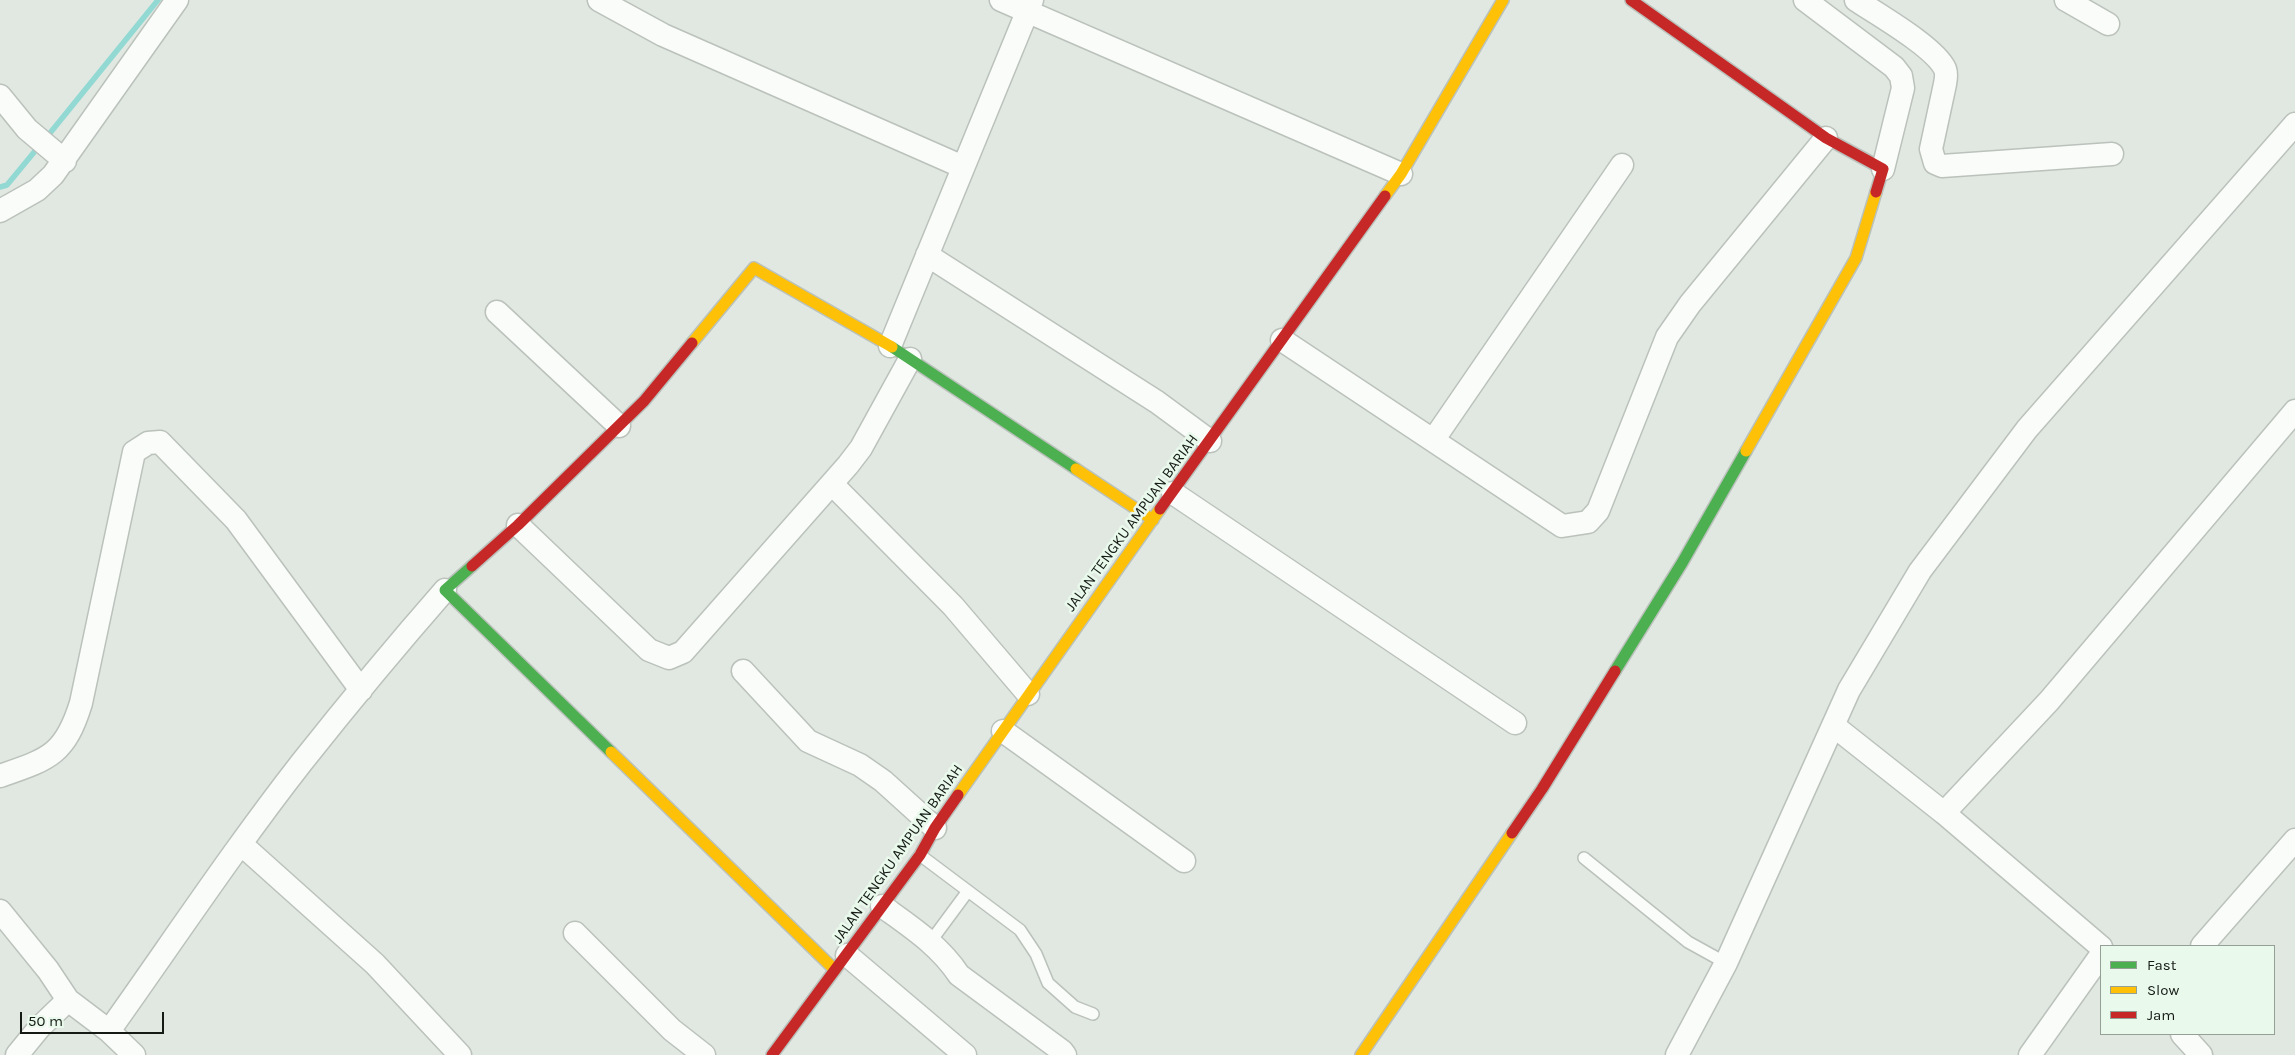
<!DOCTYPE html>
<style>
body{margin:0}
#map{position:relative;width:2295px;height:1055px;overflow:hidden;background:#e0e8e1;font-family:Karla,sans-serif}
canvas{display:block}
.legend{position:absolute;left:2100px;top:945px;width:175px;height:90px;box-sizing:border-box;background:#e9f9eb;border:1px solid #94a095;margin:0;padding:6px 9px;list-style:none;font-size:15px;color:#151a15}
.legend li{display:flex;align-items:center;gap:10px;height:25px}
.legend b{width:25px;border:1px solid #94a095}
.scale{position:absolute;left:20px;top:1012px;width:144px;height:22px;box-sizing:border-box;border:2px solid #151a15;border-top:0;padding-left:6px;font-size:15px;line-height:18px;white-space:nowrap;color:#151a15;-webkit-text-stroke:4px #e9f9eb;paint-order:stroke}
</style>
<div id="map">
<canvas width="2295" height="1055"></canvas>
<ul class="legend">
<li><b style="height:6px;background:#4caf50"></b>Fast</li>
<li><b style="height:6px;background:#ffc107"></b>Slow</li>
<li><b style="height:6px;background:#c62828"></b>Jam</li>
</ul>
<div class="scale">50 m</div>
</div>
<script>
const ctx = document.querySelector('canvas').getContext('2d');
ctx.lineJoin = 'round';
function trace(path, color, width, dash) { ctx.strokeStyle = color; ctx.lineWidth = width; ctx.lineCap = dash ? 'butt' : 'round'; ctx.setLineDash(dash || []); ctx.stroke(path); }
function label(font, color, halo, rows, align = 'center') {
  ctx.font = font + ' Karla,sans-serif'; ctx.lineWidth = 5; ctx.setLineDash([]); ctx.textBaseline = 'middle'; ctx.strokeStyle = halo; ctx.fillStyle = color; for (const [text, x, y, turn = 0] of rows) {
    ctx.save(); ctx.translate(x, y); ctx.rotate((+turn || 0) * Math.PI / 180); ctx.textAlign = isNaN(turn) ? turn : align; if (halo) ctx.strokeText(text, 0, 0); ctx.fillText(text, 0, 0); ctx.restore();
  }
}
trace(new Path2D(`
 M46,138L158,0
 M0,187L7,185L40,145`), '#92d8d3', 5.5);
const lane = new Path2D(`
 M920,855L1020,930L1036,954L1048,983L1075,1007L1093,1014
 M1584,858L1688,942L1726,963
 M931,941L968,891`);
const street = new Path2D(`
 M599,0L663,35L963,167
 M1001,0L1401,174
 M1805,0L1894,67L1901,76L1903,88L1883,169
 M1856,0C1877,14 1935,47 1945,69C1947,74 1946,79 1945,84L1931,149L1935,163L1942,166L2112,154
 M2066,0L2108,24
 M0,96L27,129L65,161
 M0,211L37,190L53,175L177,0
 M927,255L1157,402L1210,441
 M497,312L619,426
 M1282,340L1562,526L1588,522L1598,511L1667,337L1690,304L1826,138
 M890,346L1032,0
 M1434,439L1622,165
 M832,484L953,606L1028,694
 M1173,493L1515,723
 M518,525L649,650L669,658L683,652L848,465L861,448L910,359
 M743,671L808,741L860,765L883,781L935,828
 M1834,726L1944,813L2101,947
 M1003,731L1184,861
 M0,776C49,759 65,755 81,703L134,452L148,443L160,442L236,520L361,690
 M1944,813L2049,701L2295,411
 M241,844L375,964L460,1055
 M882,906C911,927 939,945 959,975L1062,1051L1065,1055
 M0,911L48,970L68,1000
 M575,933L672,1030L704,1055
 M2202,946L2295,840
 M847,955L965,1055
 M109,1031C173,941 234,849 302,762C348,704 396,646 445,590
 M2182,1034L2201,1055
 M17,1055L39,1028L68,1000L109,1031L134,1055
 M1677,1055L1726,963L1849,690L1920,571L2027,429L2295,124
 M2030,1055L2101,955`);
const fast = new Path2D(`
 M892,347L1076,469
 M472,566L445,590L611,752
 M1615,671L1682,563L1746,451`);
const slow = new Path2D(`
 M1385,196L1401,174L1503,0
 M692,343L754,268L892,347
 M1746,451L1856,258L1876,192
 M1076,469L1153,520
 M611,752L835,970
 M958,795L1160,509
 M1361,1055L1512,833`);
const jam = new Path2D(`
 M1631,0L1826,138L1883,169L1876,192
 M1160,509L1385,196
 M472,566L518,525L644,401L692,343
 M1512,833L1542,789L1615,671
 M772,1055L920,855L935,828L958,795`);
trace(lane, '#bbc1bb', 14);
trace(street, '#bbc1bb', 25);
trace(fast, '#bbc1bb', 14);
trace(slow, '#bbc1bb', 14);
trace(jam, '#bbc1bb', 14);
trace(lane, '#fafcfa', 11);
trace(street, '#fafcfa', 22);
trace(fast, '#4caf50', 11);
trace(slow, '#ffc107', 11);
trace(jam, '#c62828', 11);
label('15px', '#151a15', '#e9f9eb', [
 ["JALAN TENGKU AMPUAN BARIAH",1132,523,-54],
 ["JALAN TENGKU AMPUAN BARIAH",898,854,-55]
]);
</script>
